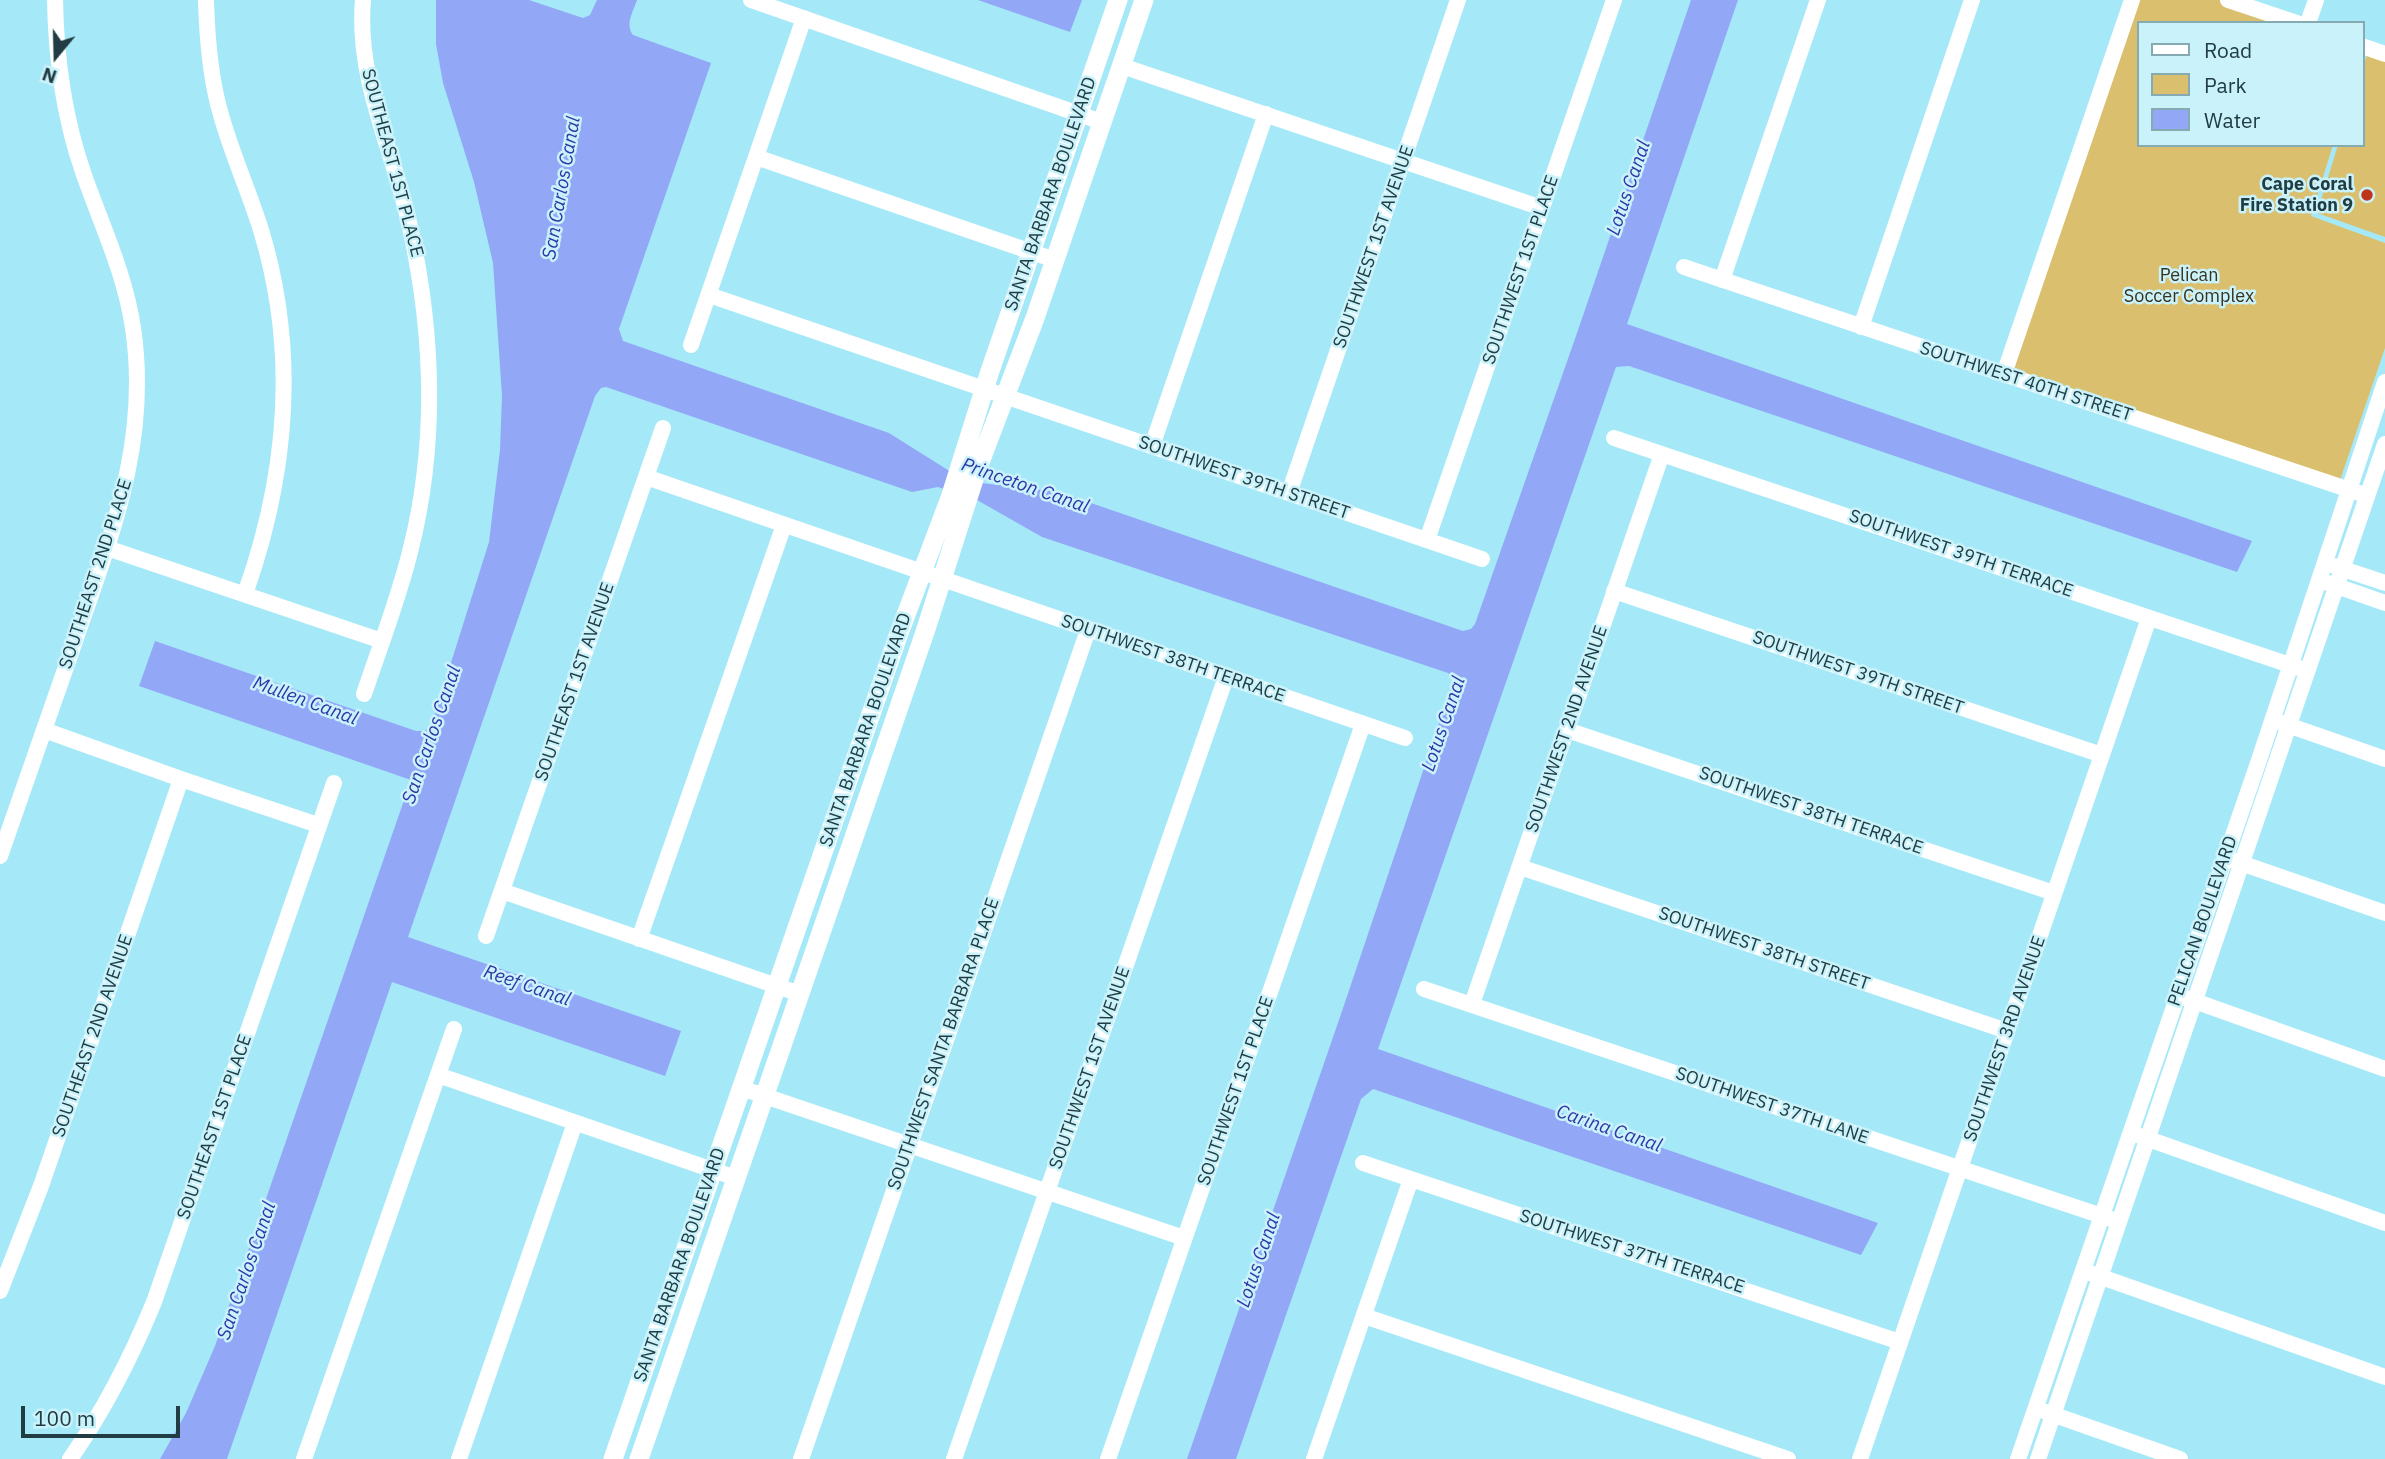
<!DOCTYPE html>
<style>
body{margin:0}
#map{position:relative;width:2385px;height:1459px;overflow:hidden;background:#a5e9f8;font-family:"IBM Plex Sans",sans-serif}
canvas{display:block}
.legend{position:absolute;left:2137px;top:21px;width:228px;height:126px;box-sizing:border-box;background:#caf2fb;border:2px solid #86aab1;margin:0;padding:9px 12px;list-style:none;font-size:21px;color:#213d43}
.legend li{display:flex;align-items:center;gap:14px;height:35px}
.legend b{width:35px;border:2px solid #86aab1}
.north{position:absolute;left:21px;top:21px;width:70px;height:70px;-webkit-text-stroke:5px #caf2fb;paint-order:stroke;rotate:199deg;font-size:19px;font-weight:700;line-height:28px;text-align:center;color:#213d43}
.north::after{content:'';display:block;margin:auto;width:24px;height:32px;background:#213d43;clip-path:polygon(50% 0,100% 100%,50% 72%,0 100%)}
.scale{position:absolute;left:21px;top:1406px;width:159px;height:32px;box-sizing:border-box;border:4px solid #213d43;border-top:0;padding-left:9px;font-size:21px;line-height:24px;white-space:nowrap;color:#213d43;-webkit-text-stroke:5px #caf2fb;paint-order:stroke}
</style>
<div id="map">
<canvas width="2385" height="1459"></canvas>
<ul class="legend">
<li><b style="height:9px;background:#fff"></b>Road</li>
<li><b style="height:19px;background:#dac06e"></b>Park</li>
<li><b style="height:19px;background:#93a7f7"></b>Water</li>
</ul>
<div class="north">N</div>
<div class="scale">100 m</div>
</div>
<script>
const ctx = document.querySelector('canvas').getContext('2d');
ctx.lineJoin = 'round';
function paint(path, color) { ctx.fillStyle = color; ctx.fill(path, 'evenodd'); }
function trace(path, color, width, dash) { ctx.strokeStyle = color; ctx.lineWidth = width; ctx.lineCap = dash ? 'butt' : 'round'; ctx.setLineDash(dash || []); ctx.stroke(path); }
function label(font, color, halo, rows, align = 'center') {
  ctx.font = font + ' "IBM Plex Sans",sans-serif'; ctx.lineWidth = 5; ctx.setLineDash([]); ctx.textBaseline = 'middle'; ctx.strokeStyle = halo; ctx.fillStyle = color; for (const [text, x, y, turn = 0] of rows) {
    ctx.save(); ctx.translate(x, y); ctx.rotate((+turn || 0) * Math.PI / 180); ctx.textAlign = isNaN(turn) ? turn : align; if (halo) ctx.strokeText(text, 0, 0); ctx.fillText(text, 0, 0); ctx.restore();
  }
}
paint(new Path2D(`
 M2132,0H2227L2294,23H2138V145H2333L2311,216L2385,243V348L2338,486L2004,374Z
 M2369,49L2385,54V237L2317,213L2338,145H2362V70Z`), '#dac06e');
paint(new Path2D(`
 M436,0H529L583,18L590,15L597,0H637C633,12 625,24 633,35L711,63L619,329L623,341L889,433L951,472L981,483L1059,492L1463,631L1471,629L1475,624L1577,333L1691,0H1738L1627,324L2252,541L2237,572L1629,366L1616,367L1378,1049L1878,1223L1861,1255L1373,1089L1361,1099L1236,1459H1187L1340,1017L1454,679L1448,673L1042,537L977,500L938,487L912,492L606,387L601,388L595,396L408,937L681,1031L665,1076L392,982L227,1459H160L186,1413L215,1346L411,780L139,686L155,641L416,731H425L432,723L489,542L500,450L502,396L493,263L474,182L443,83L436,44Z
 M978,0H1082L1070,32Z`), '#93a7f7');
trace(new Path2D(`
 M206,0C207,38 210,78 221,115C232,154 249,192 261,230C298,352 287,476 245,594
 M363,0C356,80 394,151 410,227C433,332 437,443 411,548C399,598 380,646 364,694
 M751,0L1102,122
 M2228,0L2297,23
 M2308,23L2316,0
 M2362,46L2385,54
 M1122,66L1542,208
 M756,157L1055,260
 M1684,267L2359,493
 M1722,280L1818,0
 M709,295L1482,559
 M1861,327L1972,0
 M691,345L804,18
 M2004,374L2132,0
 M1614,438L2299,668
 M1152,446L1266,114
 M646,477L1405,738
 M1289,493L1458,0
 M1427,540L1614,0
 M107,548L382,641
 M2334,566L2385,583
 M2328,583L2385,603
 M1614,591L2102,755
 M2282,723L2385,759
 M44,730L181,779L318,825
 M1567,730L2054,893
 M0,856C25,785 50,713 75,641C111,536 150,442 133,328C125,273 101,224 83,172C64,117 56,58 55,0
 M2232,860L2385,913
 M1520,867L2007,1031
 M502,891L800,994
 M486,936L663,428
 M639,939L784,525
 M1424,989L2111,1219
 M2186,998L2385,1069
 M1472,1004L1662,454
 M438,1075L736,1178
 M741,1088L1184,1238
 M2140,1136L2385,1223
 M1363,1163L1900,1342
 M2090,1273L2385,1377
 M0,1291L41,1186L181,779
 M1364,1316L1788,1459
 M2046,1412L2180,1459
 M70,1459C105,1409 131,1358 154,1302L334,783
 M304,1459L454,1029
 M459,1459L575,1123
 M801,1459L1088,630
 M954,1459L1226,677
 M1108,1459L1363,724
 M1314,1459L1411,1179
 M1860,1459L2149,618
 M2018,1459L2258,763L2385,382
 M2038,1459L2385,444`), '#fff', 16);
trace(new Path2D(`
 M613,1459L898,636L950,498L990,371L1118,0
 M639,1459L925,632L977,470L1035,318L1144,0`), '#fff', 19);
for (const [x, y, r, color] of [
 [2367,195,7,"#bf3419"]
]) { const dot = new Path2D(); dot.arc(x, y, r, 0, 2 * Math.PI); ctx.fillStyle = color; ctx.fill(dot); trace(dot, '#caf2fb', 2.5); }
label('18px', '#213d43', '#caf2fb', [
 ["SOUTHEAST 1ST PLACE",392,163,75],
 ["SANTA BARBARA BOULEVARD",1051,194,-71],
 ["SOUTHWEST 1ST AVENUE",1374,247,-71],
 ["SOUTHWEST 1ST PLACE",1521,270,-71],
 ["SOUTHWEST 40TH STREET",2026,382,18],
 ["SOUTHWEST 39TH STREET",1244,478,19],
 ["SOUTHWEST 39TH TERRACE",1961,554,19],
 ["SOUTHEAST 2ND PLACE",96,574,-72],
 ["SOUTHWEST 38TH TERRACE",1173,659,19],
 ["SOUTHWEST 39TH STREET",1858,673,19],
 ["SOUTHEAST 1ST AVENUE",575,682,-71],
 ["SOUTHWEST 2ND AVENUE",1567,729,-71],
 ["SANTA BARBARA BOULEVARD",866,730,-71],
 ["SOUTHWEST 38TH TERRACE",1811,811,19],
 ["PELICAN BOULEVARD",2203,921,-71],
 ["SOUTHWEST 38TH STREET",1764,949,19],
 ["SOUTHEAST 2ND AVENUE",93,1036,-71],
 ["SOUTHWEST 3RD AVENUE",2005,1039,-71],
 ["SOUTHWEST SANTA BARBARA PLACE",944,1044,-71],
 ["SOUTHWEST 1ST AVENUE",1090,1068,-71],
 ["SOUTHWEST 1ST PLACE",1236,1091,-71],
 ["SOUTHWEST 37TH LANE",1772,1106,19],
 ["SOUTHEAST 1ST PLACE",215,1127,-71],
 ["SOUTHWEST 37TH TERRACE",1632,1252,18],
 ["SANTA BARBARA BOULEVARD",680,1265,-71]
]);
label('bold 18px', '#213d43', '#caf2fb', [
 ["Cape Coral",2353,185],
 ["Fire Station 9",2353,206]
], 'right');
label('18px', '#38311c', '#caf2fb', [
 ["Pelican",2189,276],
 ["Soccer Complex",2189,297]
]);
label('italic 19px', '#2f36a7', '#caf2fb', [
 ["San Carlos Canal",562,188,-80],
 ["Lotus Canal",1629,188,-71],
 ["Princeton Canal",1025,486,19],
 ["Mullen Canal",305,701,20],
 ["Lotus Canal",1444,724,-71],
 ["San Carlos Canal",432,735,-71],
 ["Reef Canal",527,986,19],
 ["Carina Canal",1609,1129,19],
 ["Lotus Canal",1259,1260,-71],
 ["San Carlos Canal",247,1271,-71]
]);
</script>
